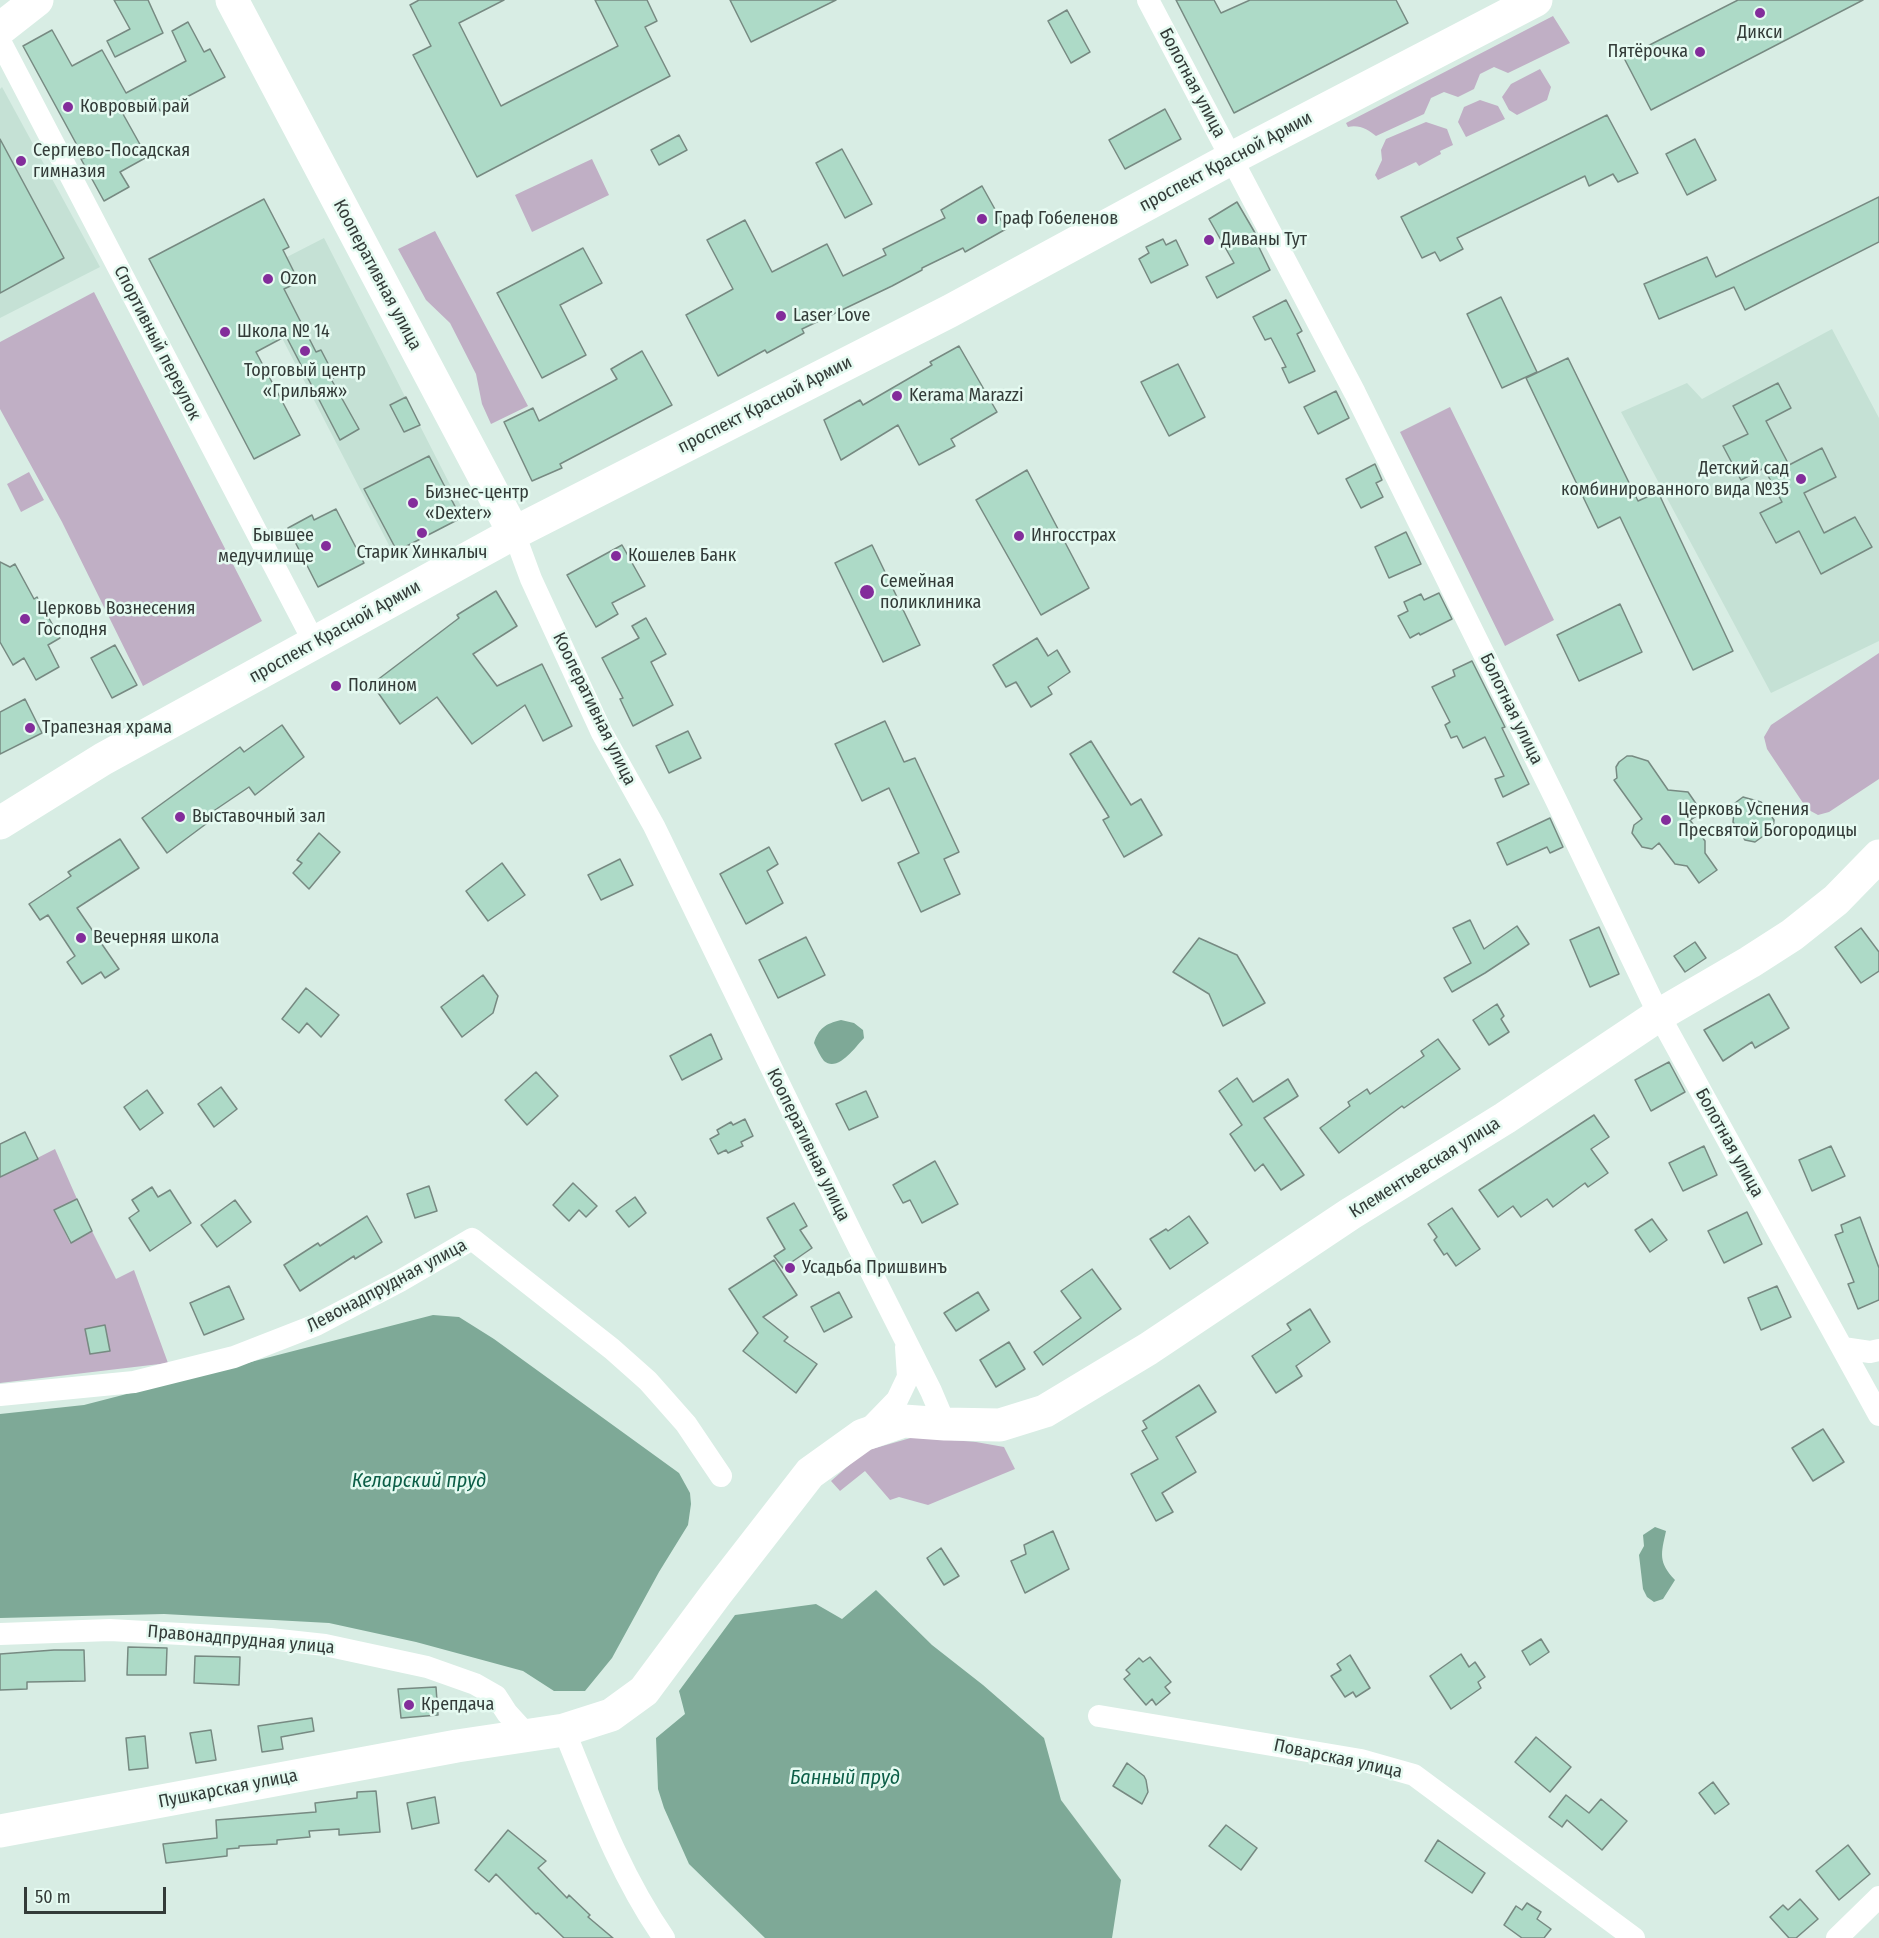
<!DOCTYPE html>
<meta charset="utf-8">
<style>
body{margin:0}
#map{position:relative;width:1879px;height:1938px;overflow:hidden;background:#d8ede4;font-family:"Fira Sans Condensed",sans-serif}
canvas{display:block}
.scale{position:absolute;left:24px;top:1887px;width:142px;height:27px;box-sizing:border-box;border:3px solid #333b38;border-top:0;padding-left:8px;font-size:18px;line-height:21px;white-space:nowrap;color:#333b38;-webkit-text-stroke:4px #e5faf1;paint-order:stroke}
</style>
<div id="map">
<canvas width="1879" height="1938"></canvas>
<div class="scale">50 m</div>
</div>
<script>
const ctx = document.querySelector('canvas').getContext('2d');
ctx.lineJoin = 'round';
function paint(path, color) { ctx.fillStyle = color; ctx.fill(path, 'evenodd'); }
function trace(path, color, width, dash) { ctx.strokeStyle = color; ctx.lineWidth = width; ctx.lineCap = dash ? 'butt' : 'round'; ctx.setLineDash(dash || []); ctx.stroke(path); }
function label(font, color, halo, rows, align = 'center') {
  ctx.font = font + ' "Fira Sans Condensed",sans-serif'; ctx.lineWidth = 5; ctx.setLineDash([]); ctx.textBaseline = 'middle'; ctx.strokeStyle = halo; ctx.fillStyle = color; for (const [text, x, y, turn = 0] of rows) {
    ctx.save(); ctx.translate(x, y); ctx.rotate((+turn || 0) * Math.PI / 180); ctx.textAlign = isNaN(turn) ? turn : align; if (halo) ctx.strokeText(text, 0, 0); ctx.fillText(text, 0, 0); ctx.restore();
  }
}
paint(new Path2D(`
 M2,87L100,267L0,318V89Z
 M324,238L466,516L393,553L250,276Z
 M1832,329L1879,418V641L1771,693L1621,412L1687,383L1702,399Z`), '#c5e1d5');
paint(new Path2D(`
 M1553,16L1570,43L1508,73L1494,67L1480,74L1474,89L1458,97L1444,92L1431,98L1424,114L1376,136C1369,130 1359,124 1348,127L1346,123Z
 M1540,69L1551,87L1547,100L1517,115L1509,110L1502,97L1511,84Z
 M1480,100L1498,106L1505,119L1466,137L1458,122L1464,107Z
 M1426,122L1447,129L1453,145L1440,151L1441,154L1419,166L1416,162L1378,180L1375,175L1382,160L1381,150L1386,139Z
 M592,159L609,195L532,232L515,195Z
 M435,231L528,406L491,424L482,404L476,374L450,323L426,300L398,249Z
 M94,292L262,621L143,686L62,522L0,409V342Z
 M1450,407L1554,620L1505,646L1400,432Z
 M29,472L44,500L21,512L7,484Z
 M1879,653V779L1829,812L1818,815L1807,809L1767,749L1764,737L1771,725Z
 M55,1149L77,1199L54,1210L70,1243L92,1231L116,1279L134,1270L168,1363L0,1383V1177Z
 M914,1437L976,1442L1004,1447L1015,1469L928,1505L899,1497L890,1500L865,1471L840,1491L831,1481L865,1451Z`), '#c0afc5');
paint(new Path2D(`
 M841,1020L854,1023L863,1030L864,1038C856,1046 838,1073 824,1061C820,1056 817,1049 814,1043C819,1028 825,1024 841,1020Z
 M433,1315L459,1317L494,1339L679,1473L690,1493L691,1504L688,1525L659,1572L612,1658L585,1691H554L523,1671L416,1642L329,1623L164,1614L0,1618V1414L84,1405Z
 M1655,1527L1666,1531C1661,1554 1658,1562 1675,1580L1663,1599L1654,1602L1647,1597L1643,1589L1639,1555L1644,1546L1643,1535Z
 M876,1590L932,1645L983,1685L1044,1738L1061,1800L1121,1880L1112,1938H765L689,1864L664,1808L658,1789L656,1738L685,1714L679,1691L735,1615L816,1604L842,1619Z`), '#7ea997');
const building = new Path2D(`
 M114,0H148L163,33L115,57L107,41L130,29Z
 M419,0H504L459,23L501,106L618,46L595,0H647L657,21L645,27L670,76L477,177L413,55L431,46L410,5Z
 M730,0H836L751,42Z
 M1176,0H1214L1221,13L1250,0H1396L1408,23L1234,113Z
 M1738,0H1863L1651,110L1624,58Z
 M1067,10L1090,52L1071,63L1048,21Z
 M188,22L204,52L210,49L225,77L160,111L153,98L123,114L147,157L120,172L129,187L104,201L81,159L84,158L23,46L52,30L72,66L102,50L126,93L186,61L172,31Z
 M1165,109L1181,139L1125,169L1109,140Z
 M1607,115L1638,173L1618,182L1613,174L1589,186L1585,176L1457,238L1463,249L1440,261L1435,252L1422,258L1401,217Z
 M679,135L687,150L659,165L651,150Z
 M0,139L64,258L0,293Z
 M1695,139L1716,180L1687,195L1666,154Z
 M842,149L872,204L845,218L816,163Z
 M982,186L1006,229L965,252L963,248L922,268V270L892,286L802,329L804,333L767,353L765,350L718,376L686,315L733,289L707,240L745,220L772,272L827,244L843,276L886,255L883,249L945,218L941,210Z
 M1879,197V242L1745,310L1734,287L1659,319L1644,284L1707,257L1716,277Z
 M264,199L289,247L283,250L299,282L284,289L316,352L321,350L335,377L331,379L359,429L340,440L286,336L256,352L300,435L254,459L149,259Z
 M1237,202L1258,238L1255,239L1270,270L1217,298L1206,277L1234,263L1209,219Z
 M1163,239L1166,245L1176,240L1188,265L1151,283L1139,259L1149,253L1146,247Z
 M583,248L602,283L560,305L586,355L542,378L497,293Z
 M1501,297L1537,372L1502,388L1467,314Z
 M1286,300L1302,331L1297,334L1315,371L1289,383L1282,368L1286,367L1271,338L1265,340L1253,317Z
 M959,346L997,412L951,439L955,446L919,465L898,425L841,460L824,420L860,400L863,405L932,365L930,362Z
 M642,351L672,405L560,464L562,468L532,481L504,422L533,408L539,421L617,379L611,369Z
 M1568,358L1638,501L1658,492L1733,651L1693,670L1620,517L1598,528L1526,378Z
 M1178,364L1205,417L1169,436L1141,382Z
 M1778,383L1791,408L1766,421L1789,465L1822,448L1836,477L1804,493L1824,533L1855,517L1872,547L1821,574L1799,531L1776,543L1760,513L1782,502L1764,468L1741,480L1723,446L1748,434L1733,406Z
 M1336,391L1349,418L1318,434L1304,407Z
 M406,397L420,425L404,432L390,405Z
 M429,456L461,518L397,551L364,489Z
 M1375,464L1382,480L1376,483L1383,497L1361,508L1346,479Z
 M1027,470L1089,588L1041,615L976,500Z
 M336,509L364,563L318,587L288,528L312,515L314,520Z
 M1406,532L1421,564L1389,578L1375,547Z
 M622,545L645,586L612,603L618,614L596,627L567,575Z
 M872,545L920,645L883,662L835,563Z
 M0,562L10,567L15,564L34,599L37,597L60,638L48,645L59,667L36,680L24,658L13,665L0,642Z
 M496,591L517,626L473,654L497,686L542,664L572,726L543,741L525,705L472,744L437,697L400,724L372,684L459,618L457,615Z
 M1439,593L1452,619L1420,635L1419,633L1410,638L1398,616L1408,611L1404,602L1421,594L1424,600Z
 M1620,604L1642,652L1579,681L1557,635Z
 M646,618L666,654L651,662L673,705L633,726L620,699L623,698L602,658L639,638L632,626Z
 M1037,638L1048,656L1057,650L1070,672L1048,687L1052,694L1031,707L1016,682L1006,687L993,665Z
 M115,645L137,685L112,698L91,658Z
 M1472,661L1505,727L1502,728L1529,784L1503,797L1495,779L1504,776L1485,737L1463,748L1457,736L1451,738L1445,725L1450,722L1432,687L1455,676L1453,670Z
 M25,699L42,733L0,754V712Z
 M885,721L904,762L915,758L959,852L944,859L960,894L921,912L898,863L919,853L889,788L862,801L835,744Z
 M282,725L304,757L255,795L249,787L215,810L218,815L167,853L142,818L240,747L244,752Z
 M688,731L701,758L669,773L656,746Z
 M1091,741L1131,805L1141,799L1162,835L1124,857L1103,820L1109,817L1070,754Z
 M1627,756H1632L1648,761L1668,790L1688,792L1699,808L1698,815L1690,820L1705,841V853L1717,870L1699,883L1687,866L1675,864L1659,843L1652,849L1642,847L1632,833L1634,825L1642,819L1614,780L1617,778L1616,767L1619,762Z
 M1743,797L1761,802L1774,820L1773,829L1755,842L1745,840L1733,822L1735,803Z
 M1550,818L1563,847L1550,853L1547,847L1507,865L1497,843Z
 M319,833L340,852L309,889L293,873L302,863L297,860Z
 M120,839L139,868L77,908L119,969L105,978L101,972L82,984L67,962L75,956L48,915L40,920L29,904L71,876L68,872Z
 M769,847L778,864L767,871L783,903L746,924L720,874Z
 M620,859L633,885L601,900L588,875Z
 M502,863L525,895L488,921L466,891Z
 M1470,920L1484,949L1517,926L1529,944L1485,973L1452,992L1444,978L1471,963L1453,928Z
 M1599,927L1619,974L1590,987L1570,940Z
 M1861,928L1879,952V971L1861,983L1835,947Z
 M806,937L825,975L778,998L759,960Z
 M1199,938L1237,955L1265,1003L1223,1026L1209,994L1173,972Z
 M1695,942L1706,958L1685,972L1674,956Z
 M483,975L498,996L493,1013L462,1037L441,1007Z
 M306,988L339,1015L321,1037L307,1023L299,1033L282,1019Z
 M1769,994L1789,1028L1755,1048L1752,1042L1723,1061L1704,1030Z
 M1497,1004L1504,1016L1501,1019L1509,1032L1489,1045L1473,1020Z
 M711,1034L722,1059L682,1080L670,1056Z
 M1438,1039L1460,1069L1404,1108L1402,1106L1339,1153L1320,1128L1350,1106L1348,1102L1367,1089L1370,1094L1424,1056L1421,1051Z
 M1669,1062L1685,1092L1651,1111L1635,1080Z
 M536,1072L558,1096L527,1125L505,1100Z
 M1237,1078L1253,1102L1288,1079L1298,1096L1264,1118L1304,1175L1281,1190L1263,1164L1255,1171L1230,1134L1242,1125L1219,1091Z
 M221,1087L237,1109L214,1127L198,1104Z
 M147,1090L163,1113L140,1130L124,1107Z
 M866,1091L878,1117L849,1130L836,1104Z
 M1594,1115L1609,1137L1591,1149L1608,1173L1588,1187L1585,1183L1553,1207L1547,1199L1521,1217L1513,1206L1498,1217L1479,1190Z
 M745,1119L753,1136L741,1142L743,1146L728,1153L726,1150L718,1154L710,1139L719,1134L717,1130L731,1122L733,1125Z
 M25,1132L38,1159L0,1177V1144Z
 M1704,1146L1717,1175L1683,1191L1669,1163Z
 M1831,1146L1845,1176L1812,1191L1799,1160Z
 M935,1161L958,1204L922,1223L910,1200L903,1203L893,1185Z
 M573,1183L597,1206L586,1217L579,1210L569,1221L553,1205Z
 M429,1186L437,1211L415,1218L407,1194Z
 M152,1187L158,1197L170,1190L191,1223L150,1251L129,1218L139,1211L132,1200Z
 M635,1197L646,1213L629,1227L616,1211Z
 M77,1199L92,1231L71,1243L54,1210Z
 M235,1200L251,1222L217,1247L201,1225Z
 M794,1203L807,1226L800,1230L812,1248L783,1268L774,1256L785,1249L767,1218Z
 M1452,1208L1480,1249L1456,1266L1447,1253L1444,1255L1434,1240L1437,1237L1428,1224Z
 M1747,1212L1762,1244L1724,1263L1708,1231Z
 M367,1216L382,1242L355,1259L354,1256L300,1291L284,1265L318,1243L320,1246Z
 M1189,1216L1208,1243L1170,1269L1150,1239L1166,1229L1168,1231Z
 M1860,1217L1879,1268V1300L1858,1309L1848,1284L1854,1282L1835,1235L1843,1232L1841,1225Z
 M1652,1219L1667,1240L1650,1252L1635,1230Z
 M774,1260L797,1295L763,1317L788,1337L784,1341L817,1364L796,1393L743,1351L758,1333L729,1289Z
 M1092,1269L1121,1309L1043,1365L1034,1352L1081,1318L1061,1291Z
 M229,1286L244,1319L204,1335L190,1303Z
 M1777,1286L1791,1317L1761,1330L1748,1298Z
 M839,1292L852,1317L824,1332L811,1307Z
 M978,1292L989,1310L956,1331L944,1313Z
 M1310,1309L1330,1342L1296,1366L1302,1376L1276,1393L1252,1356L1291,1330L1287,1324Z
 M105,1325L110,1351L90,1354L85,1329Z
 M1009,1342L1025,1369L996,1387L980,1360Z
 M1199,1385L1216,1412L1176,1437L1196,1472L1162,1493L1173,1512L1156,1521L1131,1474L1158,1459L1142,1431L1147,1428L1143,1421Z
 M1823,1429L1844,1462L1813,1481L1792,1448Z
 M1053,1531L1069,1569L1025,1593L1011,1561L1026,1554L1024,1545Z
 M941,1548L959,1576L944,1585L927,1558Z
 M1541,1639L1549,1652L1530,1665L1522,1651Z
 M128,1647L167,1648L166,1675H127Z
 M54,1650H84L85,1681L27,1682V1689L0,1690V1654Z
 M1461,1654L1469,1667L1475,1662L1485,1677L1478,1682L1481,1688L1451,1709L1430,1676Z
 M1350,1655L1370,1688L1356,1697L1353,1692L1345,1697L1331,1676L1341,1670L1337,1664Z
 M195,1656L240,1657L239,1685L194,1683Z
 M1150,1657L1171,1682L1165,1687L1170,1693L1156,1705L1152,1699L1146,1705L1124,1679L1130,1674L1126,1670L1139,1658L1143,1662Z
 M436,1687L438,1715L401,1718L398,1689Z
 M312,1718L314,1731L281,1737L283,1749L262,1752L258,1726Z
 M211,1730L216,1760L196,1763L190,1733Z
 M145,1736L148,1768L129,1770L126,1738Z
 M1536,1737L1571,1767L1550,1792L1515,1762Z
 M1127,1763L1144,1776L1146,1780L1148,1792L1142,1804L1113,1786Z
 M1713,1782L1729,1804L1715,1814L1699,1793Z
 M376,1791L380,1832L339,1835V1829L309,1831L310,1837L277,1840V1844L239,1846V1848L227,1849V1856L166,1863L163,1844L217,1838L216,1820L316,1812L315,1803L357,1798V1792Z
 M1566,1795L1589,1813L1601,1799L1627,1821L1602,1850L1567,1820L1562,1827L1549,1817Z
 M435,1797L439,1823L412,1829L407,1803Z
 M1226,1825L1257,1848L1241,1870L1209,1846Z
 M508,1830L546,1861L538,1868L567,1898L569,1895L590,1915L588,1917L613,1938H564L538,1913L536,1914L496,1874L489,1882L475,1870Z
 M1438,1840L1485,1873L1472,1893L1425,1861Z
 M1848,1845L1870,1874L1839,1900L1816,1871Z
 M1800,1899L1818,1919L1796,1938H1789L1770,1917L1783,1905L1788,1910Z
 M1527,1903L1541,1912L1537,1919L1551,1929L1544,1938H1522L1504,1925L1516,1906L1522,1910Z`);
paint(building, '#addac7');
trace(building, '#778a82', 1.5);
trace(new Path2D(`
 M1148,0L1355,393L1556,800L1659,1015L1879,1415
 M0,41L315,644
 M514,533L531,579L602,733L654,826L851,1232L931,1391L945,1424
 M1843,1348L1870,1352L1879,1350
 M0,1395L134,1382L234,1357L316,1325L400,1281L472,1239L612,1349L648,1381L686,1424L721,1476
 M866,1432L897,1400L908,1377L906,1347
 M0,1634L110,1630L270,1639L325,1645L427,1667L475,1684L496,1696L507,1713L527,1735
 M1099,1716L1361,1760L1414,1775L1634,1938
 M564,1730C593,1801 620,1875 664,1938
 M1837,1938L1879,1897`), '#fff', 22);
trace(new Path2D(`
 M232,0L514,533
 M0,29L37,0
 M0,823L103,759L514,533L950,311L1232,158L1536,0
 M0,1831L457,1746L564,1730L611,1715L644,1691L716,1594L810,1473L863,1435L904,1421L945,1424L1000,1425L1045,1411L1148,1349L1350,1214L1505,1118L1659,1015L1750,962L1792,935L1836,900L1879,856`), '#fff', 33);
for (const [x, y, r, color] of [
 [1760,13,6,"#832d9b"],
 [1700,52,6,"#832d9b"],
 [68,107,6,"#832d9b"],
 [21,161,6,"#832d9b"],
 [982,219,6,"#832d9b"],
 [1209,240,6,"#832d9b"],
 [268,279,6,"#832d9b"],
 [781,316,6,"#832d9b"],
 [225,332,6,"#832d9b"],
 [305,351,6,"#832d9b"],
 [897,396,6,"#832d9b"],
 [1801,479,6,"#832d9b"],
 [413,503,6,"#832d9b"],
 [422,533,6,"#832d9b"],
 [1019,536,6,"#832d9b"],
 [326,546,6,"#832d9b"],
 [616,556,6,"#832d9b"],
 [867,592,8,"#832d9b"],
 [25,619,6,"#832d9b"],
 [336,686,6,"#832d9b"],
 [30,728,6,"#832d9b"],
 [180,817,6,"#832d9b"],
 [1666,820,6,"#832d9b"],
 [81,938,6,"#832d9b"],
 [790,1268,6,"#832d9b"],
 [409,1705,6,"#832d9b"]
]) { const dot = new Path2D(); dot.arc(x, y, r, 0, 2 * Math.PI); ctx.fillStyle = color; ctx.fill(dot); trace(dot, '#e5faf1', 2); }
label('18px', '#333b38', '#e5faf1', [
 ["Дикси",1760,33,"center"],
 ["Пятёрочка",1688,52,"right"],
 ["Ковровый рай",80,107],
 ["Сергиево-Посадская",33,151],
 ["гимназия",33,172],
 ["Граф Гобеленов",994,219],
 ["Диваны Тут",1221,240],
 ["Ozon",280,279],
 ["Laser Love",793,316],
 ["Школа № 14",237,332],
 ["Торговый центр",305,371,"center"],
 ["«Грильяж»",305,392,"center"],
 ["Kerama Marazzi",909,396],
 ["Детский сад",1789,469,"right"],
 ["комбинированного вида №35",1789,490,"right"],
 ["Бизнес-центр",425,493],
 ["«Dexter»",425,514],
 ["Бывшее",314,536,"right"],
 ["медучилище",314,557,"right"],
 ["Ингосстрах",1031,536],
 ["Старик Хинкалыч",422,553,"center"],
 ["Кошелев Банк",628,556],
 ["Семейная",880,582],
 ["поликлиника",880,603],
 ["Церковь Вознесения",37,609],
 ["Господня",37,630],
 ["Полином",348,686],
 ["Трапезная храма",42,728],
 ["Церковь Успения",1678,810],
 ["Пресвятой Богородицы",1678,831],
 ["Выставочный зал",192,817],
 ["Вечерняя школа",93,938],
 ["Усадьба Пришвинъ",802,1268],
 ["Крепдача",421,1705]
], 'left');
label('18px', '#333b38', '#e5faf1', [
 ["Болотная улица",1192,83,62],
 ["проспект Красной Армии",1226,162,-28],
 ["Кооперативная улица",377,275,62],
 ["Спортивный переулок",157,343,63],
 ["проспект Красной Армии",765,405,-27],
 ["проспект Красной Армии",335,632,-29],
 ["Кооперативная улица",594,709,64],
 ["Болотная улица",1511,709,64],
 ["Болотная улица",1729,1143,61],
 ["Кооперативная улица",808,1145,64],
 ["Клементьевская улица",1425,1168,-32],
 ["Левонадпрудная улица",387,1286,-28],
 ["Правонадпрудная улица",241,1640,5],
 ["Поварская улица",1338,1759,12],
 ["Пушкарская улица",228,1789,-11]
]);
label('italic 20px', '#0c5e47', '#e5faf1', [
 ["Келарский пруд",419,1481],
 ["Банный пруд",845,1778]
]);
</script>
